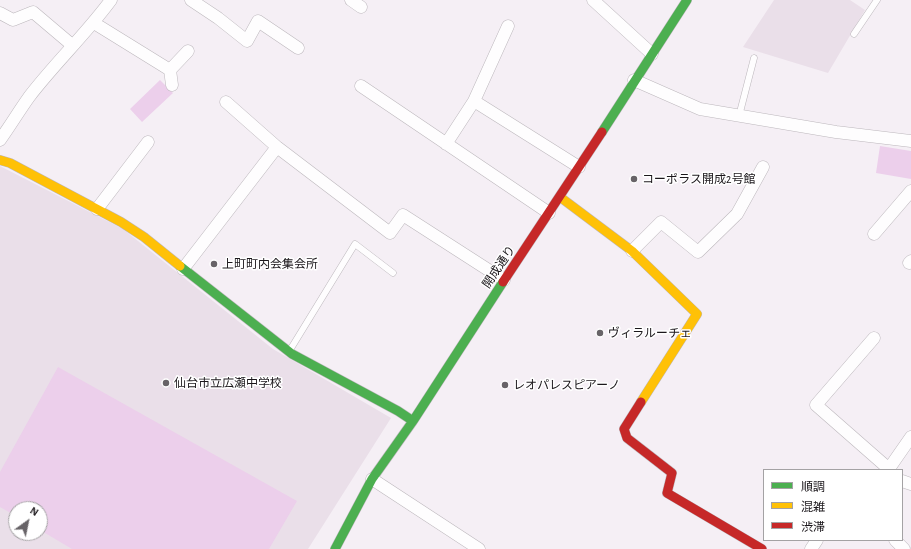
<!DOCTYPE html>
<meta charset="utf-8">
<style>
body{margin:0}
#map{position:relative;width:911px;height:549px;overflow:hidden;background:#f5eff5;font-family:"Alegreya Sans","Noto Sans JP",sans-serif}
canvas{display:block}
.legend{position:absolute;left:763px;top:469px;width:140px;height:72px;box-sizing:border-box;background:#fff;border:1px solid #a4a2a4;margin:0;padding:5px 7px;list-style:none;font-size:12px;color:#1b171b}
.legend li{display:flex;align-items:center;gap:8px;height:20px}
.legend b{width:20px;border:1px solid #a4a2a4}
.north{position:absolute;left:8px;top:501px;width:40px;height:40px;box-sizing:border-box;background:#fff;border:1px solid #a4a2a4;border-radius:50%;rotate:33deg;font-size:11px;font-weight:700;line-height:16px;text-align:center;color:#1b171b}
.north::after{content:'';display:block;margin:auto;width:14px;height:18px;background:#676367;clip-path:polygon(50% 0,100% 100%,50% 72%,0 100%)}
</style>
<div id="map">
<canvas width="911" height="549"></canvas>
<ul class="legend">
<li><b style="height:5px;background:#4caf50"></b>順調</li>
<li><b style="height:5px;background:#ffc107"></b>混雑</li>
<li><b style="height:5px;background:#c62828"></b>渋滞</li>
</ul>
<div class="north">N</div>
</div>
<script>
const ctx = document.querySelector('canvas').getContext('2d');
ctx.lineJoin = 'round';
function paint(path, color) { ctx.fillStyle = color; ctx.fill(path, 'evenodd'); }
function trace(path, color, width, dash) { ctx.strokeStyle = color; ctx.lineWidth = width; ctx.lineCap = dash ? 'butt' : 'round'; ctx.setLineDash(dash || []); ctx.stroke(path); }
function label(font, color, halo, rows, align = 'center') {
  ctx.font = font + ' "Alegreya Sans","Noto Sans JP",sans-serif'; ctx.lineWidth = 3; ctx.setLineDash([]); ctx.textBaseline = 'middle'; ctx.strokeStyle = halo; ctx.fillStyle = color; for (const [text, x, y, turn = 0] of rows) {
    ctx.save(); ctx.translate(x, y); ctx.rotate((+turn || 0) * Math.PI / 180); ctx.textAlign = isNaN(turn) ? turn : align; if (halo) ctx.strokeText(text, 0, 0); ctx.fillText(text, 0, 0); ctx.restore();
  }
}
paint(new Path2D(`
 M774,0H850L865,10L828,73L743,47Z
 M0,166L123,229L273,349L391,418L308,549H0ZM16,509H40V533H16Z`), '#eadfe9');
paint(new Path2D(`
 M160,80L173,93L142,122L130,109Z
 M880,146L911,151V179L876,173Z
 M58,367L297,501L269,549H72L40,530V509H16V516L0,507V472Z`), '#eccfeb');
const lane = new Path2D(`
 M854,34L877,0
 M739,116L754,58
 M290,350L355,244L393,273`);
const street = new Path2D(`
 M191,0L218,18L247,41L258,21L298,48
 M351,0L361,7
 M593,0L652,54
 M0,13L13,20L33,12L72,45
 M94,23L170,70L188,51
 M508,26L474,101L579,167
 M170,70L172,85
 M634,80L700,109L836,132L911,141
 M361,86L549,213
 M226,102L277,147
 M0,140C10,126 19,111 29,97C55,63 86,34 111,0
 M446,144L474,101
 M97,209L148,142
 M874,234L911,191
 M632,251L661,222L698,252L737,214L763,167
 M909,263L911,261
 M183,269L277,147L390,233L403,215L504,280
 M874,338L816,405L889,469
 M888,470L911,437
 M372,479L479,549
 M902,481L911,484
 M895,540L904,549
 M811,549L817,540`);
const fast = new Path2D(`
 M602,132L687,0
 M180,266L292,354L398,411L413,421
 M335,549L372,479L413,421L503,282`);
const slow = new Path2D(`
 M0,160L10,163L121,222L144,237L180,266
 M560,197L632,251L697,314L641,402`);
const jam = new Path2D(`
 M503,282L602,132
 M641,402L624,429L627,438L672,473L667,493L762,549`);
trace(lane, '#bcb7bc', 7);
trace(street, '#bcb7bc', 13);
trace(fast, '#bcb7bc', 10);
trace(slow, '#bcb7bc', 10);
trace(jam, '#bcb7bc', 10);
trace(lane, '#fefdfe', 6);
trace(street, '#fefdfe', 12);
trace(fast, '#4caf50', 9);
trace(slow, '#ffc107', 9);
trace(jam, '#c62828', 9);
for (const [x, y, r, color] of [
 [634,179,4,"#676367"],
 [214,264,4,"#676367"],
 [600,333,4,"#676367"],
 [166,383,4,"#676367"],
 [505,385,4,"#676367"]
]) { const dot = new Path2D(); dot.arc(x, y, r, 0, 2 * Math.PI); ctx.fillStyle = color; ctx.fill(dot); trace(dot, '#fff', 1.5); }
label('12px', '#1b171b', '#fff', [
 ["コーポラス開成2号館",642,179],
 ["上町町内会集会所",222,264],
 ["ヴィラルーチェ",608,333],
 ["仙台市立広瀬中学校",174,383],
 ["レオパレスピアーノ",513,385]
], 'left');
label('12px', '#1b171b', '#fff', [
 ["開成通り",499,267,-56]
]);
</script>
